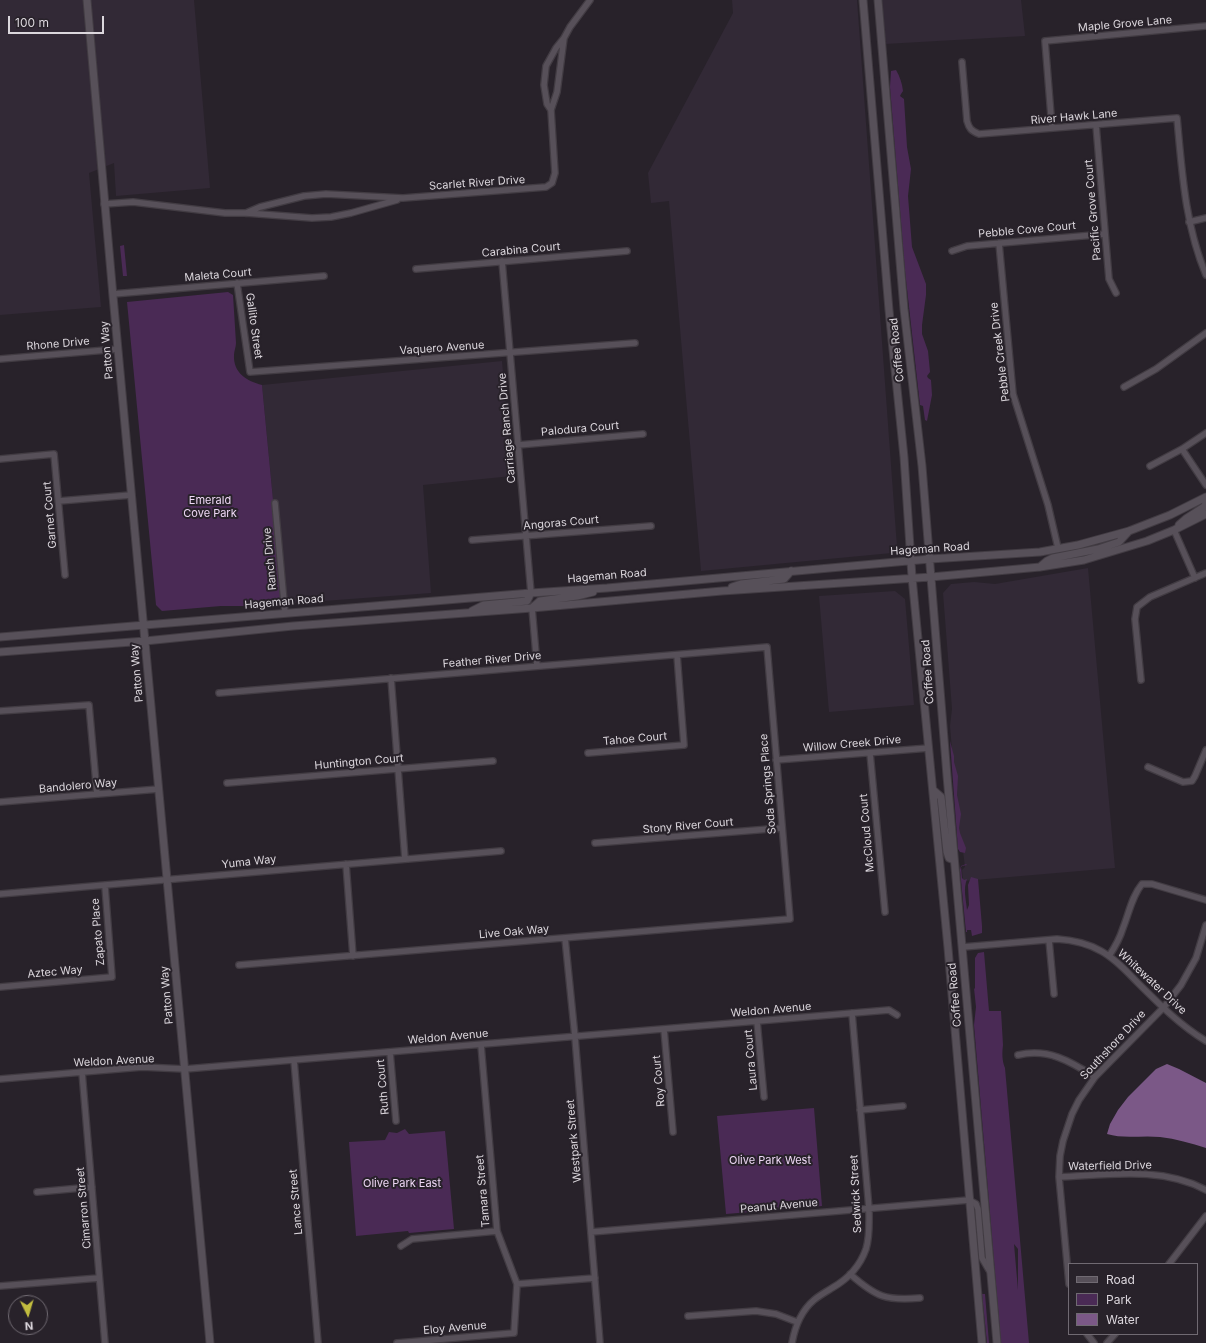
<!DOCTYPE html>
<style>
body{margin:0}
#map{position:relative;width:1206px;height:1343px;overflow:hidden;background:#28222a;font-family:Inter,sans-serif}
canvas{display:block}
.legend{position:absolute;left:1068px;top:1263px;width:130px;height:72px;box-sizing:border-box;background:#28222a;border:1px solid #706a72;margin:0;padding:5px 7px;list-style:none;font-size:12px;color:#dcd7dd}
.legend li{display:flex;align-items:center;gap:8px;height:20px}
.legend b{width:20px;border:1px solid #706a72}
.north{position:absolute;left:8px;top:1295px;width:40px;height:40px;box-sizing:border-box;background:#28222a;border:1px solid #706a72;border-radius:50%;rotate:175deg;font-size:11px;font-weight:700;line-height:16px;text-align:center;color:#dcd7dd}
.north::after{content:'';display:block;margin:auto;width:14px;height:18px;background:#c2bd3f;clip-path:polygon(50% 0,100% 100%,50% 72%,0 100%)}
.scale{position:absolute;left:8px;top:16px;width:96px;height:18px;box-sizing:border-box;border:2px solid #dcd7dd;border-top:0;padding-left:5px;font-size:12px;line-height:14px;white-space:nowrap;color:#dcd7dd;-webkit-text-stroke:3px #28222a;paint-order:stroke}
</style>
<div id="map">
<canvas width="1206" height="1343"></canvas>
<ul class="legend">
<li><b style="height:5px;background:#575059"></b>Road</li>
<li><b style="height:11px;background:#4a2a55"></b>Park</li>
<li><b style="height:11px;background:#7b5887"></b>Water</li>
</ul>
<div class="north">N</div>
<div class="scale">100 m</div>
</div>
<script>
const ctx = document.querySelector('canvas').getContext('2d');
ctx.lineJoin = 'round';
function paint(path, color) { ctx.fillStyle = color; ctx.fill(path, 'evenodd'); }
function trace(path, color, width, dash) { ctx.strokeStyle = color; ctx.lineWidth = width; ctx.lineCap = dash ? 'butt' : 'round'; ctx.setLineDash(dash || []); ctx.stroke(path); }
function label(font, color, halo, rows, align = 'center') {
  ctx.font = font + ' Inter,sans-serif'; ctx.lineWidth = 4; ctx.setLineDash([]); ctx.textBaseline = 'middle'; ctx.strokeStyle = halo; ctx.fillStyle = color; for (const [text, x, y, turn = 0] of rows) {
    ctx.save(); ctx.translate(x, y); ctx.rotate((+turn || 0) * Math.PI / 180); ctx.textAlign = isNaN(turn) ? turn : align; if (halo) ctx.strokeText(text, 0, 0); ctx.fillText(text, 0, 0); ctx.restore();
  }
}
paint(new Path2D(`
 M0,0H194L210,188L116,196L114,163L89,173L101,307L0,315Z
 M732,0H857L897,547L892,553L701,571L669,201L651,203L648,173L733,13Z
 M882,0H1021L1025,36L885,44Z
 M502,361L512,476L423,485L431,593L283,604L262,385Z
 M1088,568L1115,868L963,881L962,870L965,867L963,851L960,848L950,726L952,709L943,593L951,584L974,582L995,584Z
 M895,591L905,599L914,705L829,712L819,596Z`), '#322936');
paint(new Path2D(`
 M896,70C900,77 902,83 903,91L901,94L900,96L904,99L907,147L911,169L908,196L912,247L926,284V295L922,325V334L928,351L930,372L927,376L928,378L931,380L932,395L927,421L925,420L923,406L920,405L905,271L890,87L891,71Z
 M124,245L127,276H123L120,246Z
 M228,292L233,295C234,311 235,327 236,343C236,347 234,351 234,355C233,373 247,381 262,385L283,604L256,606H221L162,611L156,605L127,302Z
 M950,741L954,756V762L958,776L957,795L961,814L959,828L960,833L966,848L965,853L960,852L958,849Z
 M966,864L967,865L962,866L961,867L962,878L964,880L967,879C963,889 966,899 967,910L969,905L968,885L971,877L978,879L982,926V933L972,936L971,930H967V932H966L960,870L961,866Z
 M984,952L989,1011H1001L1003,1045C1002,1053 1002,1061 1005,1068L1029,1343H1001L974,1025L976,1007L974,988L975,989V958L978,953ZM1014,1244L1018,1249V1290Z
 M814,1108L822,1206L726,1214L717,1116Z
 M405,1129L409,1134L445,1131L454,1229L409,1233L408,1231L356,1236L349,1142L385,1140L389,1132L397,1133Z
 M982,1294H985L989,1343H987Z`), '#4a2a55');
paint(new Path2D(`
 M1167,1064L1179,1069L1206,1083V1148C1191,1143 1176,1139 1160,1137C1143,1135 1123,1139 1107,1134L1110,1124L1118,1110L1128,1097L1156,1069Z`), '#7b5887');
const street = new Path2D(`
 M962,62L967,121C969,128 971,131 979,134L1177,118C1182,171 1185,225 1206,275
 M551,110L547,104L544,85L546,66L556,48L564,38L570,27L590,0
 M1096,125L1109,279L1116,293
 M1052,128L1045,41L1206,26
 M104,204L133,202L225,213H246L312,218L331,217L351,213L397,200
 M246,213L260,207L304,196L326,194L403,198L546,187L552,183L555,173L551,110L557,92L564,38
 M1189,222L1206,218
 M999,243L1013,394L1048,505L1058,548
 M952,251L967,246L1105,234
 M502,261L531,593
 M416,269L627,251
 M237,283L250,372L635,343
 M113,294L324,276
 M0,359L118,349
 M1124,387L1156,369L1206,333
 M518,445L643,434
 M1182,449L1206,485
 M0,459L54,454L65,575
 M1150,466L1182,449L1206,433
 M59,501L131,495
 M275,503L285,613
 M1174,530L1195,578
 M472,540L651,526
 M532,608L537,666
 M391,678L405,859
 M1141,680L1135,619L1137,607L1150,597L1206,573
 M219,693L767,647L790,919L239,965
 M0,711L89,705L97,794
 M588,753L684,745L677,655
 M870,753L885,912
 M776,760L929,748
 M1148,767L1183,782L1192,781L1195,776L1206,750
 M227,783L493,761
 M0,802L159,789
 M595,843L782,828
 M346,864L353,956
 M0,894L501,851
 M565,938L575,1037L600,1343
 M1049,940L1054,994
 M963,947L1057,939C1073,940 1087,943 1101,951C1116,959 1127,972 1138,983C1159,1004 1181,1026 1206,1041
 M1109,956C1115,947 1120,938 1123,928C1129,913 1132,896 1142,884H1152L1206,900
 M0,987L112,977L105,886
 M757,1021L764,1097
 M664,1029L673,1132
 M390,1052L396,1121
 M1018,1055C1048,1048 1070,1061 1095,1077
 M294,1060L318,1343
 M82,1072L105,1343
 M0,1079L142,1067L185,1069L889,1010L897,1015
 M860,1110L903,1106
 M1059,1177C1108,1175 1161,1166 1206,1190
 M37,1192L92,1187
 M591,1232L969,1200L976,1204L978,1209L982,1258L989,1270
 M401,1246L412,1239L497,1231
 M1169,1264L1206,1216
 M850,1274C876,1297 886,1301 920,1298
 M517,1284L595,1278
 M1069,1284L1059,1177L1060,1156L1063,1141L1072,1114L1079,1100L1095,1077L1164,1007L1181,985L1196,958L1206,925
 M0,1286L99,1278
 M688,1316L756,1311L776,1314L797,1322
 M1087,1334L1094,1343
 M397,1343L514,1333L517,1284L497,1231L481,1045
 M792,1343C795,1326 801,1311 814,1300C820,1295 826,1292 832,1288C848,1279 860,1266 866,1249C870,1236 869,1222 869,1209L852,1013
 M1107,1343L1115,1334`);
const secondary = new Path2D(`
 M87,0L113,296L210,1343
 M863,0L889,310L904,457L912,577L948,948L982,1343
 M878,0L904,309L922,466L947,776L997,1343
 M1179,525L1187,518L1204,507L1206,504
 M1040,567L1047,561L1053,558L1098,549L1119,542L1129,531
 M732,587L741,584L784,579L791,571
 M532,608L540,601L577,596L593,592
 M472,611L484,605L527,601L531,593
 M0,637L531,593L607,588L930,559L1040,552L1078,545L1129,531L1170,515L1206,497
 M0,652L145,641L293,626L532,608L722,591L931,577L1040,567L1084,560L1147,541L1174,530L1206,514
 M933,790L941,797L947,852L949,858L954,860`);
trace(street, '#423c43', 8);
trace(secondary, '#423c43', 9);
trace(street, '#575059', 5.5);
trace(secondary, '#575059', 7);
label('11px', '#dcd7dd', '#28222a', [
 ["Maple Grove Lane",1125,24,-5],
 ["River Hawk Lane",1074,117,-5],
 ["Scarlet River Drive",477,183,-4],
 ["Pacific Grove Court",1093,210,-95],
 ["Pebble Cove Court",1027,230,-5],
 ["Carabina Court",521,250,-5],
 ["Maleta Court",218,275,-5],
 ["Gallito Street",254,326,82],
 ["Rhone Drive",58,344,-5],
 ["Vaquero Avenue",442,348,-4],
 ["Patton Way",107,350,-95],
 ["Coffee Road",897,350,-96],
 ["Pebble Creek Drive",1000,352,-97],
 ["Carriage Ranch Drive",507,428,-95],
 ["Palodura Court",580,429,-5],
 ["Garnet Court",50,515,-95],
 ["Angoras Court",561,523,-5],
 ["Hageman Road",930,549,-4],
 ["Ranch Drive",270,559,-95],
 ["Hageman Road",607,576,-5],
 ["Hageman Road",284,602,-5],
 ["Feather River Drive",492,660,-5],
 ["Coffee Road",928,672,-94],
 ["Patton Way",137,673,-95],
 ["Tahoe Court",635,739,-5],
 ["Willow Creek Drive",852,744,-5],
 ["Huntington Court",359,762,-5],
 ["Soda Springs Place",768,784,-95],
 ["Bandolero Way",78,786,-5],
 ["Stony River Court",688,826,-5],
 ["McCloud Court",867,833,-95],
 ["Yuma Way",249,862,-6],
 ["Zapato Place",98,932,-95],
 ["Live Oak Way",514,932,-5],
 ["Aztec Way",55,972,-5],
 ["Whitewater Drive",1152,982,43],
 ["Patton Way",167,995,-95],
 ["Coffee Road",955,995,-95],
 ["Weldon Avenue",771,1010,-5],
 ["Weldon Avenue",448,1037,-5],
 ["Southshore Drive",1113,1045,-47],
 ["Laura Court",751,1060,-95],
 ["Weldon Avenue",114,1061,-3],
 ["Roy Court",659,1081,-95],
 ["Ruth Court",383,1087,-95],
 ["Westpark Street",574,1141,-95],
 ["Waterfield Drive",1110,1166,-1],
 ["Tamara Street",483,1191,-95],
 ["Sedwick Street",856,1194,-93],
 ["Lance Street",296,1202,-95],
 ["Peanut Avenue",779,1206,-5],
 ["Cimarron Street",84,1208,-95],
 ["Eloy Avenue",455,1328,-5]
]);
label('11px', '#eed8f5', '#28222a', [
 ["Emerald",210,501],
 ["Cove Park",210,514],
 ["Olive Park West",770,1161],
 ["Olive Park East",402,1184]
]);
</script>
